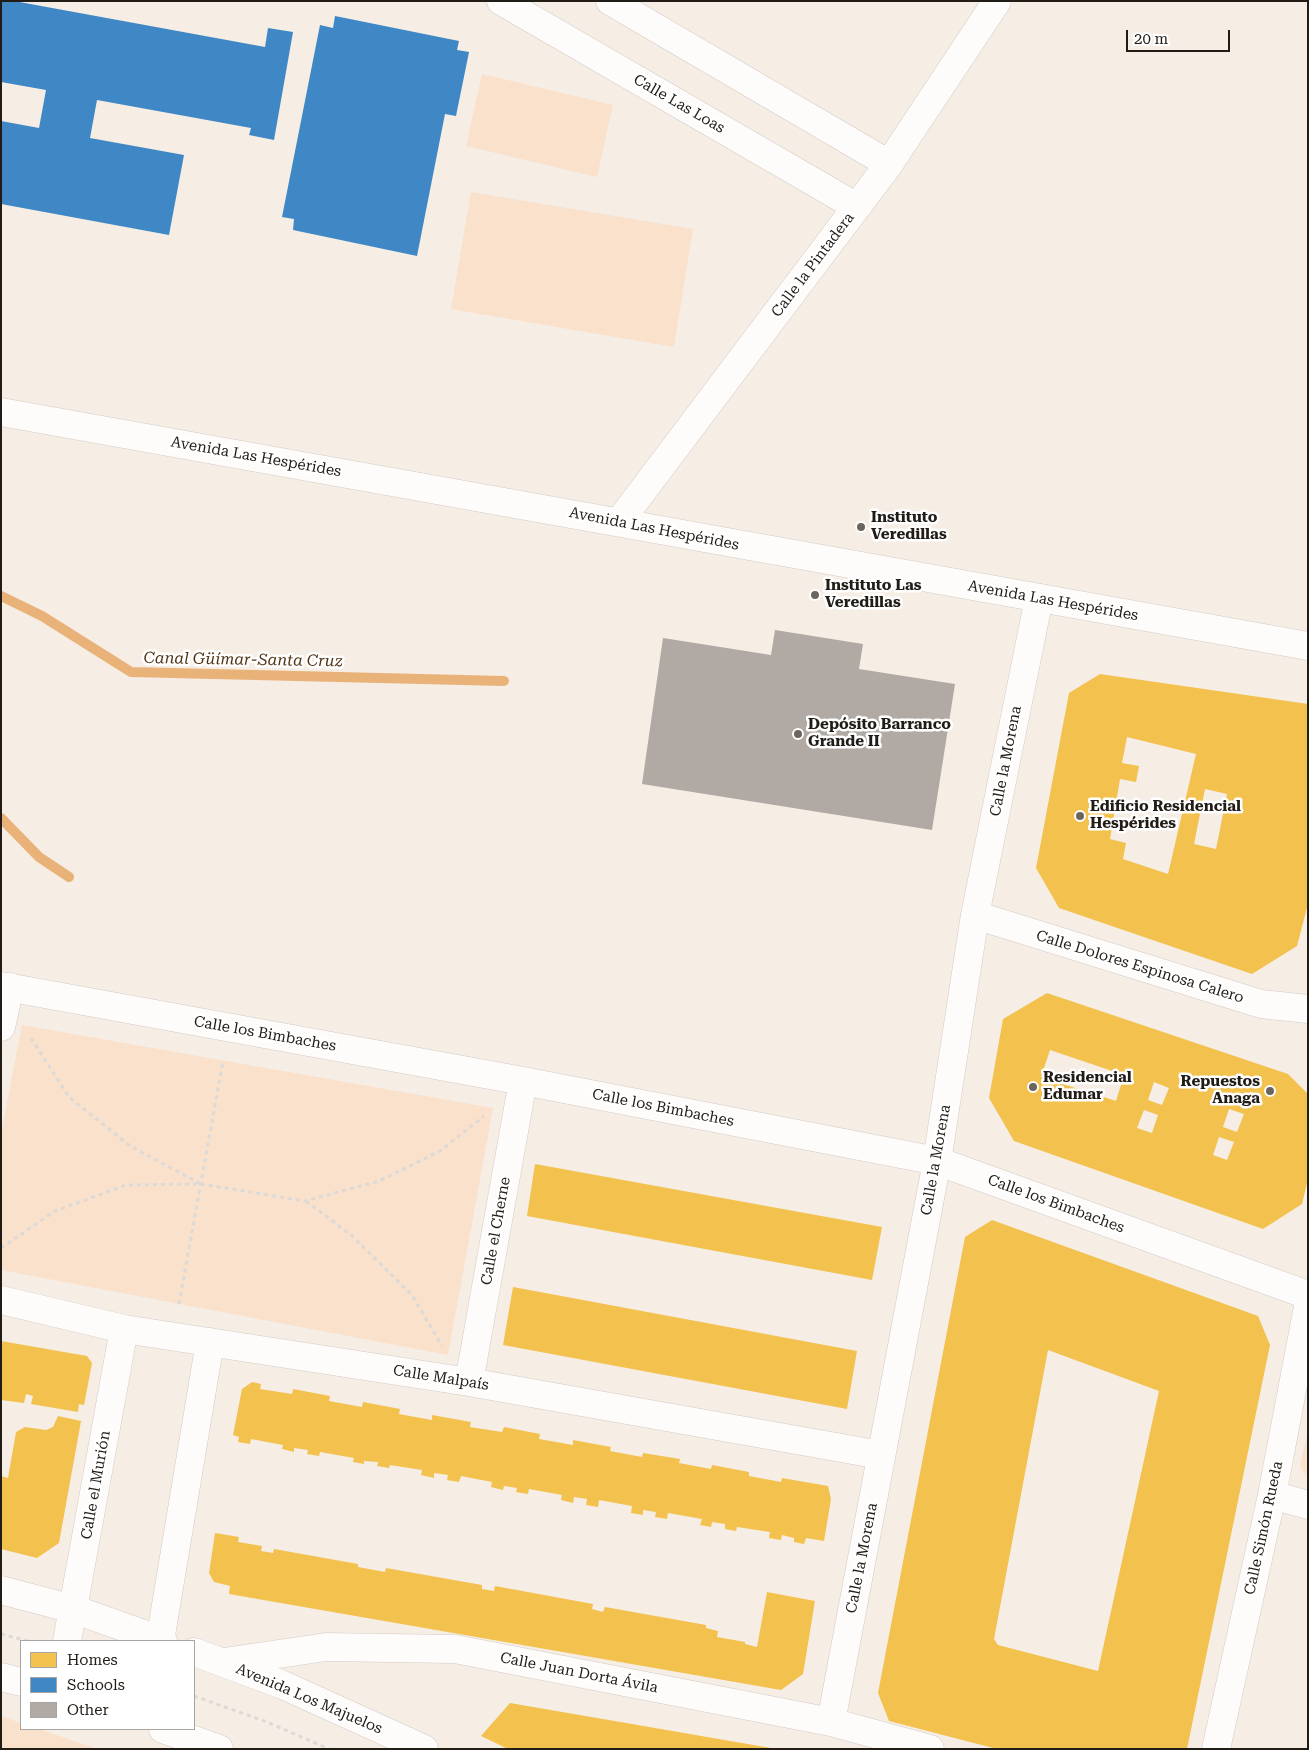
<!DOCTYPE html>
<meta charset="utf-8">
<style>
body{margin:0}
#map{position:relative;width:1309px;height:1750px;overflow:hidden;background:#f6ede5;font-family:"Roboto Serif",serif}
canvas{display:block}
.frame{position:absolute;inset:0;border:2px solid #221c16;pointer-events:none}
.legend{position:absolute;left:20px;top:1640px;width:175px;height:90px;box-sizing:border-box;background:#fff;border:1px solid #a7a4a2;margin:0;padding:6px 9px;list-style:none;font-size:15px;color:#221c16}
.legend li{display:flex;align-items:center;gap:10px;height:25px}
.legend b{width:25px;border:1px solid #a7a4a2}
.scale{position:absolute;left:1126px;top:30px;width:104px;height:22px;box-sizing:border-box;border:2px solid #221c16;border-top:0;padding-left:6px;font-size:15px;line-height:18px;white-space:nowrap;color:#221c16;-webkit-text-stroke:4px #fff;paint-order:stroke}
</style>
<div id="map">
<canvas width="1309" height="1750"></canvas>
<div class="frame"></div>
<ul class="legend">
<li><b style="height:14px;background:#f2c14e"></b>Homes</li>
<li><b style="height:14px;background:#3f88c5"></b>Schools</li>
<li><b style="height:14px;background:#b1a9a3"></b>Other</li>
</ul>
<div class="scale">20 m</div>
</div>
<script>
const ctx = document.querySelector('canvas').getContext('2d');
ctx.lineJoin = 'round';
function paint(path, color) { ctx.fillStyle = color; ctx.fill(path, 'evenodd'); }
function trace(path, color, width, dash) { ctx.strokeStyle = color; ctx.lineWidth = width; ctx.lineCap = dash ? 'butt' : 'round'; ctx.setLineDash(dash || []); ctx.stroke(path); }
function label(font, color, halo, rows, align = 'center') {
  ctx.font = font + ' "Roboto Serif",serif'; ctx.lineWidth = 5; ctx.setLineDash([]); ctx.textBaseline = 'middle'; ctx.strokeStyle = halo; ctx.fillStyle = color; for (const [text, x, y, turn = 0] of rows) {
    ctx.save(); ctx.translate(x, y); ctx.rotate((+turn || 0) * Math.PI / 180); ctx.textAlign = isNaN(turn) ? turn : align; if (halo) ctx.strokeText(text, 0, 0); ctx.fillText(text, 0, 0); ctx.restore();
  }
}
paint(new Path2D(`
 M482,74L613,105L597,177L466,146Z
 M471,192L693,229L674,347L451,309Z
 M22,1025L493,1108L448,1355L1,1270V1134Z
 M1308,1430V1479L1300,1466Z
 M1,1716L21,1723V1729H39L98,1749H1Z`), '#f9e1cc');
paint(new Path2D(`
 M1100,674L1308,704V904L1297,946L1252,974L1059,908L1036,868L1069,693ZM1127,737L1196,754L1168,874L1123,859L1126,843L1110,839L1120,779L1136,782L1139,766L1122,763ZM1205,789L1227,794L1216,849L1194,844Z
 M1047,993L1288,1074L1308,1094V1179L1302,1204L1263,1229L1014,1141L989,1098L1003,1019ZM1050,1050L1124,1075L1116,1101L1041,1077ZM1154,1082L1169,1088L1162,1105L1148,1100ZM1229,1109L1244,1114L1237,1132L1223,1127ZM1144,1110L1158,1115L1152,1133L1137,1128ZM1219,1137L1234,1142L1227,1160L1213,1155Z
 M535,1164L882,1227L872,1280L527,1216Z
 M992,1220L1258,1316L1270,1345L1187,1749H997L889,1721L878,1693L965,1237ZM1048,1350L1159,1391L1098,1671L998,1645L994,1639Z
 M513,1287L857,1351L847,1409L503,1345Z
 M1,1341L87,1356L92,1363L84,1405L79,1404L78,1412L31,1404L33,1396L26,1394L24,1403L1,1400Z
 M252,1382L261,1384L260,1389L292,1394L293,1389L330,1396L329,1401L362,1407L363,1402L400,1409L399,1414L432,1420V1415L471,1422L470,1427L502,1432L504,1427L540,1434L539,1439L573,1445V1440L611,1447L610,1451L642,1457L643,1453L680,1459L679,1463L711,1469L712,1465L749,1472V1476L781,1482L782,1478L828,1486L831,1499L824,1541L806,1538L804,1544L794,1542V1538L782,1535L781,1540L769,1538L770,1532L737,1527L736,1531L725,1529V1524L712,1522L711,1527L700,1525L702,1519L668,1513L667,1519L655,1517L656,1512L643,1510V1515L631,1513L632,1506L599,1500L598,1507L586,1505L587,1499L574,1497L573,1503L561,1500L562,1495L529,1489L528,1494L516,1492L517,1488L504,1486L503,1490L491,1487L492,1482L461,1476L459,1482L447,1480L448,1475L434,1473V1478L421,1475L422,1470L390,1465L389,1468L377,1466L378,1462L364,1461V1464L353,1462L354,1458L320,1452L319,1456L307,1454L308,1450L294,1448V1452L282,1449L283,1445L251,1439L250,1444L238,1442L239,1437L233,1435L242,1389Z
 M58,1416L81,1421L59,1543L37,1558L1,1549V1476L8,1478L16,1432L25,1427L46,1430L53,1427Z
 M215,1533L239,1537L238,1542L262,1546L261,1551L273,1553L274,1549L358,1564V1567L385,1572L386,1568L482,1585V1589L494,1591L495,1586L593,1604L592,1609L603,1612L605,1607L706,1625V1628L718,1631L717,1637L745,1642V1644L757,1647L767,1592L815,1601L803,1674L781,1690L229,1594L230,1586L214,1582L209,1573Z
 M510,1703L771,1748V1749H508L481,1736Z`), '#f2c14e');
paint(new Path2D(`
 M1,1H14L265,47L268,28L293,32L274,140L249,135L251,128L97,100L90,138L184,155L169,235L1,204V121L39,128L46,90L1,82Z
 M335,16L459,41L457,50L469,52L456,116L445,114L417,256L293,230L294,219L282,217L320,25L333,28Z`), '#3f88c5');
trace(new Path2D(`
 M1,596L42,616L131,672L504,681
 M1,818L39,857L69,877`), '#e9b279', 10);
paint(new Path2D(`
 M775,630L863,644L859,669L955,684L932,830L642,784L663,638L771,655Z`), '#b1a9a3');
const street = new Path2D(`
 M501,1L857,207
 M610,1L889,164
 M619,522L889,164L997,1
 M975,915L1261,1004L1308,1009
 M1,986L523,1081L937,1161L1308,1295
 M1,1027L10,987
 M1,1300L124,1329L469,1382L881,1455
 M469,1382L523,1081
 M1272,1495L1308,1505
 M67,1641L124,1329
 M160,1641L210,1342
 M224,1662L326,1647L455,1649L831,1722L930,1749
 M831,1722L937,1161L975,915L1039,598
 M1216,1749L1272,1495L1308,1307`);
const secondary = new Path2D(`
 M1,412L1308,646
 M1,1590L73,1609L163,1641
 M194,1652L283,1685L424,1749
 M1,1677L21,1682
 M163,1729L219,1749`);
trace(street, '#d2cac3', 29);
trace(secondary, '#d2cac3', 29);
trace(new Path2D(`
 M31,1038L69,1097L130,1146L201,1184
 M306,1201L351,1235L412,1295L442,1346
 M1,1248L55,1211L126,1185L201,1184L305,1201L379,1181L440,1151L484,1116
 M179,1304L223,1061
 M1,1634L28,1641
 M194,1696L267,1722L329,1749`), '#dcd9d6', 3, [4, 4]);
trace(street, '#fefcfb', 28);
trace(secondary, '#fefcfb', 28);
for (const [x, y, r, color] of [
 [861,527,5,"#6c655e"],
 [815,595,5,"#6c655e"],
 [798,734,5,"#6c655e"],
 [1080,816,5,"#6c655e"],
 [1033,1087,5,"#6c655e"],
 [1270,1091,5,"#6c655e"]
]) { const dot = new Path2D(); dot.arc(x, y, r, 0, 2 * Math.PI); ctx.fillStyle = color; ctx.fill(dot); trace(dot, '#fff', 2); }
label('15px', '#221c16', '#fff', [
 ["Calle Las Loas",679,104,30],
 ["Calle la Pintadera",813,265,-53],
 ["Avenida Las Hespérides",256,457,10],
 ["Avenida Las Hespérides",654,529,11],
 ["Avenida Las Hespérides",1053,601,10],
 ["Calle la Morena",1006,761,-79],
 ["Calle Dolores Espinosa Calero",1140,967,17],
 ["Calle los Bimbaches",265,1034,10],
 ["Calle los Bimbaches",663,1108,11],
 ["Calle la Morena",936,1160,-80],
 ["Calle los Bimbaches",1056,1204,20],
 ["Calle el Cherne",496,1231,-80],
 ["Calle Malpaís",441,1378,9],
 ["Calle el Murión",96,1485,-80],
 ["Calle Simón Rueda",1264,1528,-78],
 ["Calle la Morena",862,1558,-79],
 ["Calle Juan Dorta Ávila",579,1673,11],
 ["Avenida Los Majuelos",309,1699,23]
]);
label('bold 15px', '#221c16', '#fff', [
 ["Instituto",871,518],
 ["Veredillas",871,535],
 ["Instituto Las",825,586],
 ["Veredillas",825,603],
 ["Depósito Barranco",808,725],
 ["Grande II",808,742],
 ["Edificio Residencial",1090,807],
 ["Hespérides",1090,824],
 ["Residencial",1043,1078],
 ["Edumar",1043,1095],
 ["Repuestos",1260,1082,"right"],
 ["Anaga",1260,1099,"right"]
], 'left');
label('italic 16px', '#523313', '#fff', [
 ["Canal Güímar-Santa Cruz",243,660,1]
]);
</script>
